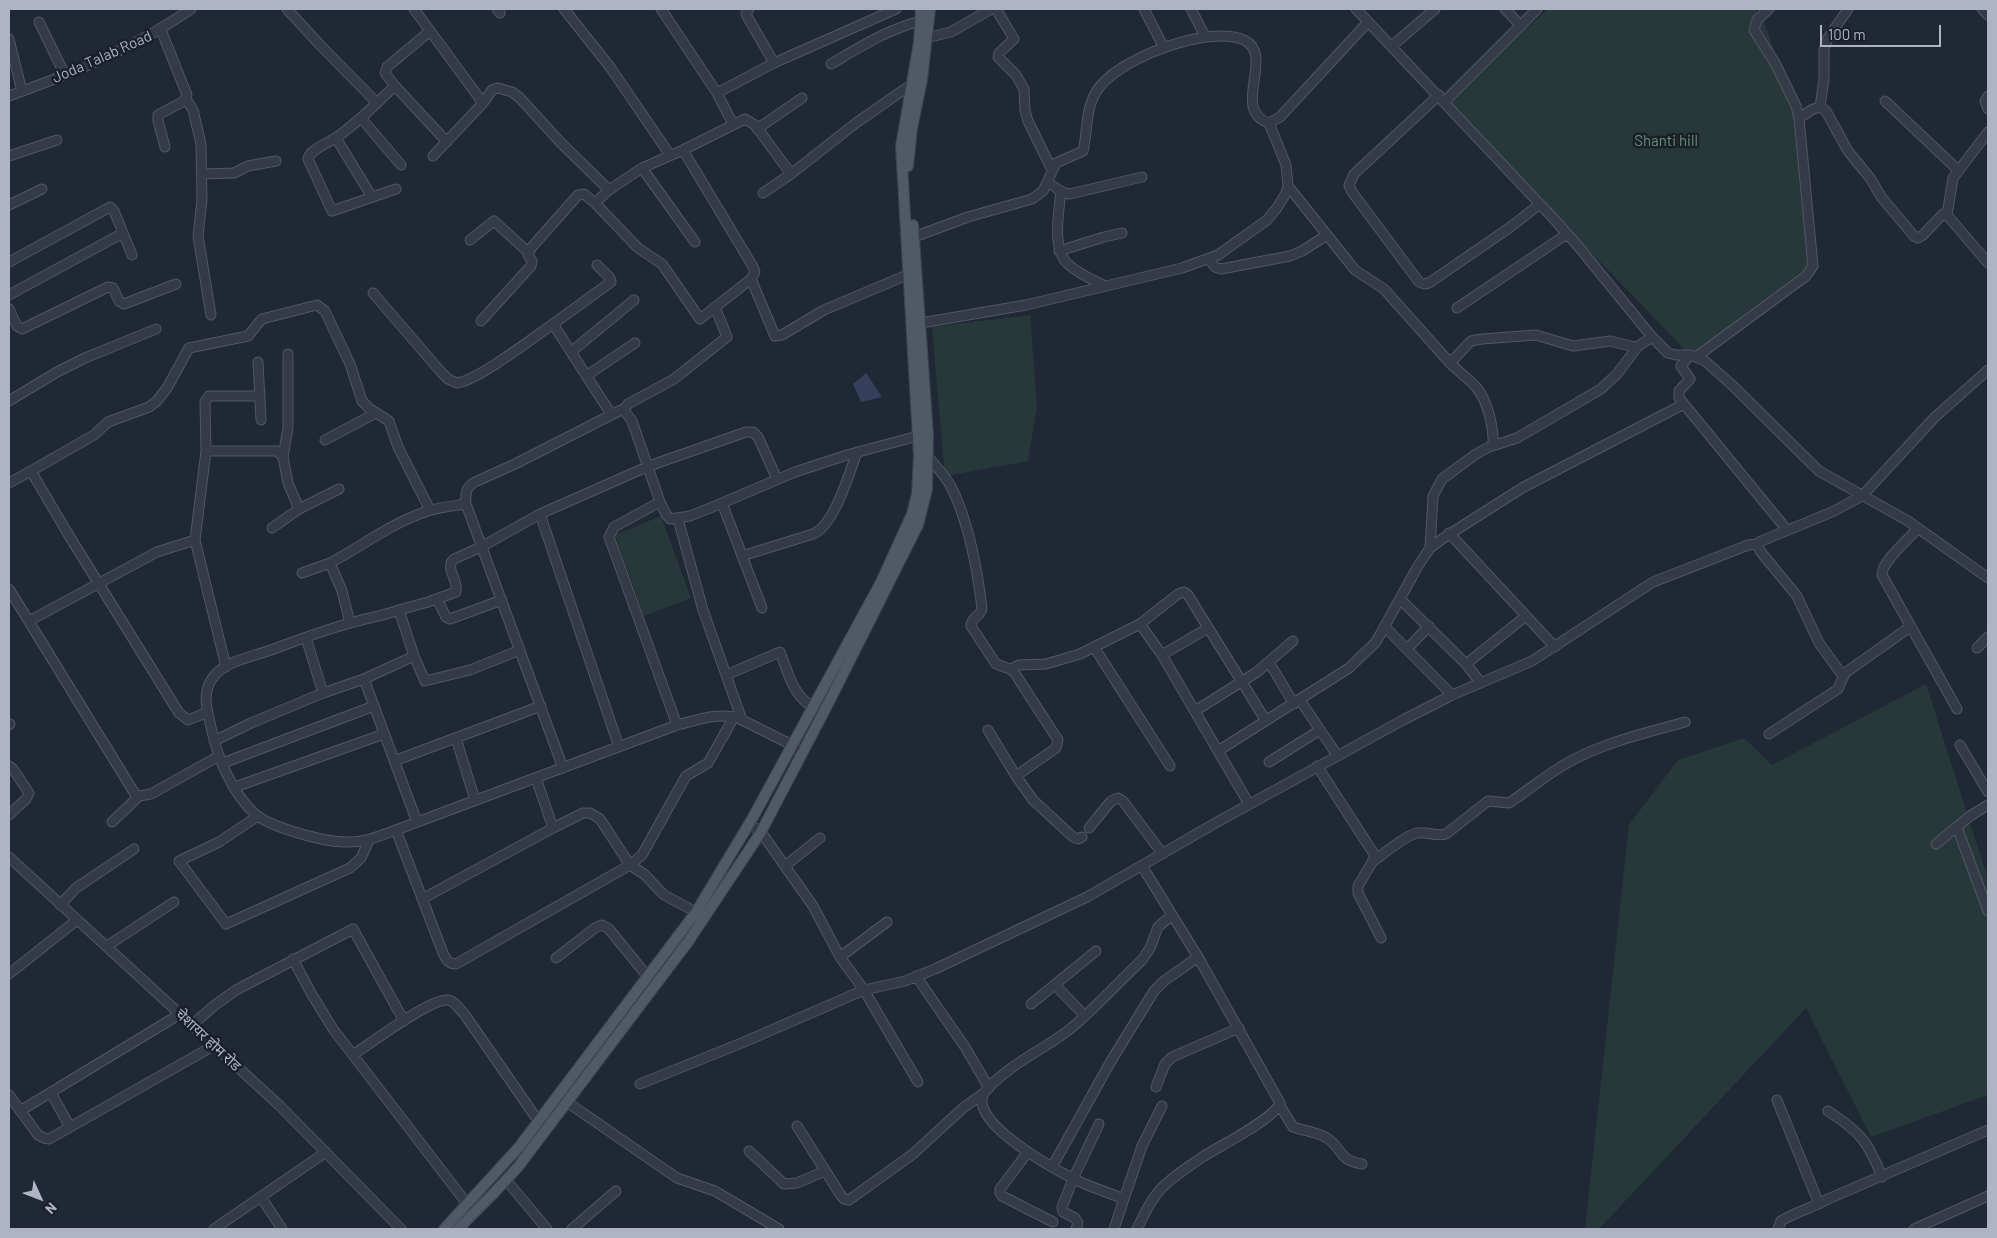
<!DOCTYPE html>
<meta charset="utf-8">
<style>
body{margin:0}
#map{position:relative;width:1997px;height:1238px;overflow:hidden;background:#212835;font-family:Barlow,sans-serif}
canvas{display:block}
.frame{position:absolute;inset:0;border:10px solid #aeb4c3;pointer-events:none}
.north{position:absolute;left:15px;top:1173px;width:50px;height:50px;-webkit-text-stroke:4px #1a1f2a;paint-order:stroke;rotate:133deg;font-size:14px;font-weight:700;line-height:20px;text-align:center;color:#aeb4c3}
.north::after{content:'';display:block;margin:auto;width:18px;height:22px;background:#aeb4c3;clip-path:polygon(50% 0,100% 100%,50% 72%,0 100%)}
.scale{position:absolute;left:1820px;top:25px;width:121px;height:22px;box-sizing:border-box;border:2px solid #aeb4c3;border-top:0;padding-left:6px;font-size:15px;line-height:18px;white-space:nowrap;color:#aeb4c3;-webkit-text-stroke:4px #1a1f2a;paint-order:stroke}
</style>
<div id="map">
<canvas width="1997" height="1238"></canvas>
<div class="frame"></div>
<div class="north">N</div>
<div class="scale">100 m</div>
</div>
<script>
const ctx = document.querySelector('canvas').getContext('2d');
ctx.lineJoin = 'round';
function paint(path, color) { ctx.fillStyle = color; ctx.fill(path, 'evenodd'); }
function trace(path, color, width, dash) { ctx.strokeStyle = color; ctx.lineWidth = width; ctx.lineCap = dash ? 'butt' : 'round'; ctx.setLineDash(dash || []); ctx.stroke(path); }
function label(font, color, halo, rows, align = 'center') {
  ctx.font = font + ' Barlow,"Noto Sans Devanagari",sans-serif'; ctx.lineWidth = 5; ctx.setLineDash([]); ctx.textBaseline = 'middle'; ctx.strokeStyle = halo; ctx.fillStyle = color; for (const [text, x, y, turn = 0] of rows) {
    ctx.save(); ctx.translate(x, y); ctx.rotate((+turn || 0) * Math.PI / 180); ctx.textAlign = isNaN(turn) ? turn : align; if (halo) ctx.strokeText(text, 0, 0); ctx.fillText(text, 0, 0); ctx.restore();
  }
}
paint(new Path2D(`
 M1548,9H1754L1762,16L1800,124L1813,263L1690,355L1445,101Z
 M1030,315L1037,407L1028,461L945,476L932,327Z
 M661,516L691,598L644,616L615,535Z
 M1926,684L1988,879V1095L1871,1137L1806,1008L1599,1229H1585L1629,825L1678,760L1744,738L1772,765Z`), '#27383a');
paint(new Path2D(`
 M866,373L882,397L861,402L853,384Z`), '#35415c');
const minor = new Path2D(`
 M287,9L320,45L377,103
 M414,9L483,103
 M497,9L500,13
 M564,9L610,67L670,155
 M661,9L717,93L733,124
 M749,9L746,13L747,16L774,63
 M996,9L1014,39L999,53L998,57L1016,75L1024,89L1025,111L1028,121L1052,170
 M1144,9L1164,48
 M1191,9L1205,36
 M1356,9L1553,218L1578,246L1652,337L1668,353L1676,355H1690L1705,361L1732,385L1819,471L1908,521L1988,578
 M1505,9L1520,25
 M1982,9L1988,15
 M39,22L65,75
 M161,30L187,95L184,101L158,115V121L165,147
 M430,31L387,67L385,73L395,86L447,142
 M926,38L951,32L991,9
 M9,39L22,91
 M1392,46L1435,9
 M831,64C860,47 888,29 921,21
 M395,86C375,104 355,126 332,140C324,145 310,150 308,159L332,211L396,189
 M717,93L774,63L896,9
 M1439,95L1354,174L1349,185L1352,192L1419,282L1424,284L1429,283L1509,228L1540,204
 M9,96C73,73 135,48 191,9
 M1988,96L1985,101L1988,109
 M186,99L193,110L201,144L202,200L198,236L211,315
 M1445,101L1537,9
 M1885,101L1958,170
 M1820,107L1824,79V49L1828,38L1848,9
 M361,118L401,165
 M1799,118L1813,109L1820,107L1826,111L1848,151L1870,178L1882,198L1914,236L1918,238L1923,235L1943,214L1947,215L1988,263
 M757,129L802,98
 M336,138L372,197
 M683,150L752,265L755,272L751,279L775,336L782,335L824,310L914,272
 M9,156L57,140
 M433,156L483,103L492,90L498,88L512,92L520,98L560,142L609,190
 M642,168L695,242
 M202,174L234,173L248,166L276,161
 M1047,182L1064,193L1070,194L1142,177
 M1288,186L1355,270L1384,289L1450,363L1471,341L1482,339L1536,335L1573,346L1610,341L1635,347L1640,345L1652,337
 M1061,191C1059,212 1051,250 1069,265C1079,274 1093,280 1105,286
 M763,193L791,174
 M9,205L42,189
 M1947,215L1953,178L1988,132
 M914,237L968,217L1032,199L1043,191L1056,163L1083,151C1088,130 1085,111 1096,92C1115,59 1209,24 1244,40C1276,55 1230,110 1269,123L1280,117L1368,22
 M470,240L494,221L528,252
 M1059,251L1104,237L1122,233
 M1209,259L1215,267L1221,269L1290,256L1302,251L1327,235
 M9,262L110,207L114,211L132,255
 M751,279L700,319L662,264L638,248L595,203L609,190L642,168L683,150L745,119L755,125L791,174L856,123L912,84
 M373,293L441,372L448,379L457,383C478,380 533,338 553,324L611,414
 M9,295L123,233
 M1457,308L1567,234
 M9,309L17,326L22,329L108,287L113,288L119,301L124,304L176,284
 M481,321L531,266L532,261L528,255L531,248L578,195L584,194L595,203
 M921,323L1026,305L1182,268L1218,255L1267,220L1277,208L1286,193L1288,186L1286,165L1269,123
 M553,324L611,282L610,278L597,265
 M571,352L634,300
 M1690,355L1681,366L1690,379L1679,391V398L1787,530
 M1696,357L1806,276L1813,266L1799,118L1796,106L1775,63L1754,30L1757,20L1769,9
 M258,362L261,420
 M1450,363C1458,371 1468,378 1476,387C1488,400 1494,430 1493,446
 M586,376L635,343
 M9,401L57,372L85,358L156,329
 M624,409L628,404L674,379L727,337L715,307
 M325,440L376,413
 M206,451H277L283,457L288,483L299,509L339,489
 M283,457L288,428V354
 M929,458C936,467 945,475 950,485C968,518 978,572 982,609C980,616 971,618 971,626L996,664L1010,669L1014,672L1058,740L1056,748L1016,776
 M9,483L31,471
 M722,503L762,608
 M540,514L619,747
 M678,519L703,610L742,720
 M272,528L299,509
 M1918,528C1909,539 1881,562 1882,575L1957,709
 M1449,533L1555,647
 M1430,548L1433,496L1442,479L1476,454L1489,447L1517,438L1601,389L1617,374L1638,346
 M742,556L813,534C834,526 849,474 857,452
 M330,563C362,546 393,522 428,511C440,507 453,506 466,504
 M302,573L330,563L342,591L350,623
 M9,589L135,794L139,796L151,794L219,756
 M437,599L446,617L450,619L502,600
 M1400,599L1466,664L1481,683
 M399,610L428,602L456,592C459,580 444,568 454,559L481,547L540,514L649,466L746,432H753L758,437L777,479
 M29,621L157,552L195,540
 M1140,624L1162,655L1249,804
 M1385,627L1452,695
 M306,638L323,693
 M1094,647L1170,766
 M1977,648L1988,637
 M1407,649L1429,626
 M1162,655L1208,628
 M1269,662L1294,704
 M1466,664L1526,616
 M226,667L195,540L206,451L205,402L209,396H260
 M1010,669L1019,665L1046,664L1080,654L1140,624L1178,594L1184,592L1188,595L1266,721
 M726,675L780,652C788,672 793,696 813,707
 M1843,676L1819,643L1797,596L1760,551L1758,546L1759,542L1832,512L1862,496L1935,417L1988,370
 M364,679L417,822
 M1300,700L1337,755
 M1195,711L1257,672L1293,641
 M208,712L188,720L179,713L68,534L31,471L94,435L108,422L149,407L156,402L167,388L189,348L248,336L262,319L317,305L325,311L350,364L362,401L370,409L389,421L398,447L430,510
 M9,725L10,724
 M677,725L609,537L614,527L660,502L666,514L670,519L690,516L715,506L795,472L847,455L918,436
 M988,730L1016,776L1033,800L1073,837L1078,839L1082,837
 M1769,734L1838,689L1845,673L1910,627
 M456,738L475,800
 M214,741L251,723L323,693L364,679L414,656
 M1960,745L1988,792
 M1218,751L1349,668L1376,642L1418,566L1430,548L1442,539L1522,488L1684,404
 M394,761L541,706
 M1269,762L1320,730
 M223,763L374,706
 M9,766L13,769L29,793L26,799L9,815
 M1317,766L1374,854V859L1358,886V893L1381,938
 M563,768L466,504C465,494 466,487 475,482L515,464L623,409L632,421L660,502
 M536,778L553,828
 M235,787L384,734
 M258,816L219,842L179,861L226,924L350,868L361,858L369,840
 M112,822L139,796
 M749,824L761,832L813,906L840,957L864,990L918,1082
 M1957,827L1988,911
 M1089,828L1111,801L1118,798L1123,801L1162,853
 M396,830C380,836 366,842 349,842C327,843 272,828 255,814C232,793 217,757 211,727C207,709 201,692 214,676C226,661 251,657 268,651C296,641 323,630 351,623C367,618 383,616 399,610L414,656L425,681L470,670L520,650
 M1936,844L1970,816L1988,805
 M9,857L280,1106L401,1229
 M1372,862C1384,854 1404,836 1417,833C1427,831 1436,837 1446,834L1488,801L1509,803C1529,790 1547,774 1569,762C1605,742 1646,733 1685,722
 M785,866L820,838
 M1142,866L1198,957
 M422,899L553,828L583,813H590L600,819L630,865L642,855L686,776L708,763L734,717
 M60,905L76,888L134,849
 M696,912L664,895L644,874L630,865L456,964C448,964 446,959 443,953L396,830L677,725C698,720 717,712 738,718L792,745L802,754
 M107,946L174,902
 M840,957L887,922
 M556,958L595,928L602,925L609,929L648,977
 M293,959L311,993L333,1029L468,1205
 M9,974L77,920
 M916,976L965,1047L989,1088
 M1055,985L1085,1016
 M1031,1004L1096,951
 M192,1025L215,1005L236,990L353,929L404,1021
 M353,1055C370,1044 430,998 448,1000C455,1001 460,1010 465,1015L539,1122
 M640,1084L744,1042L864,990L905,981L935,969L1087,897L1219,821L1403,720L1452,695L1532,661L1653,582L1748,545L1758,544
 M1156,1087L1165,1064L1172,1057L1239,1028
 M51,1093L70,1127
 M9,1095L38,1135L44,1138L49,1139L215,1045
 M1777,1100L1819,1204
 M567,1102L677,1178L715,1191L779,1229
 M1162,1106L1142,1146L1124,1199C1107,1192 1090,1187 1074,1179C1052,1168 979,1127 982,1099C983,1088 1002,1076 1010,1069C1031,1053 1056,1042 1076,1024C1099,1004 1120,981 1142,960L1150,948L1158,927L1172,915
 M1280,1106L1293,1127C1304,1131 1317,1132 1327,1138C1344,1149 1336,1159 1362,1164
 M20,1111L180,1014
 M1828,1111C1860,1132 1868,1141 1882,1177
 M797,1126L840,1194L844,1199L849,1200L913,1154L963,1108L984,1093
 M749,1151L784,1184L797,1183L825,1171
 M1028,1152L1000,1189V1193L1002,1196L1053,1222
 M1052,1167L1111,1061L1154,991L1164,981L1198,957L1280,1103C1274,1119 1220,1146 1204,1156C1191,1165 1178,1173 1166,1184C1152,1196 1145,1213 1137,1229
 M506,1180L547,1229
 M261,1197L282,1229
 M214,1229L326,1152
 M572,1229L616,1191
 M1076,1229L1078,1223L1075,1218L1063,1212L1062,1207L1073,1179L1099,1124
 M1114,1229L1124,1199
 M1778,1229L1781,1221C1795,1212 1812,1208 1828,1199L1988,1130
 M1914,1229L1988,1196`);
const major = new Path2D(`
 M908,166L912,128L922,80L930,9
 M444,1229L519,1147L696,912L752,819L881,582L912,514L917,494L919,456L901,146L919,42L921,9
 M458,1229L493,1194L518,1167L688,942L761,832L829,702L918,525L927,489L928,435L913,225`);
trace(minor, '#515764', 11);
trace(major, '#3d4350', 12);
trace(minor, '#343a46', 9);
trace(major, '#525966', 10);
label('15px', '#aeb4c3', '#1a1f2a', [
 ["Joda Talab Road",102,57,-24],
 ["चेशायर होम रोड",208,1040,43]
]);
label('15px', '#679275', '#1a1f2a', [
 ["Shanti hill",1666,141]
]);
</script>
